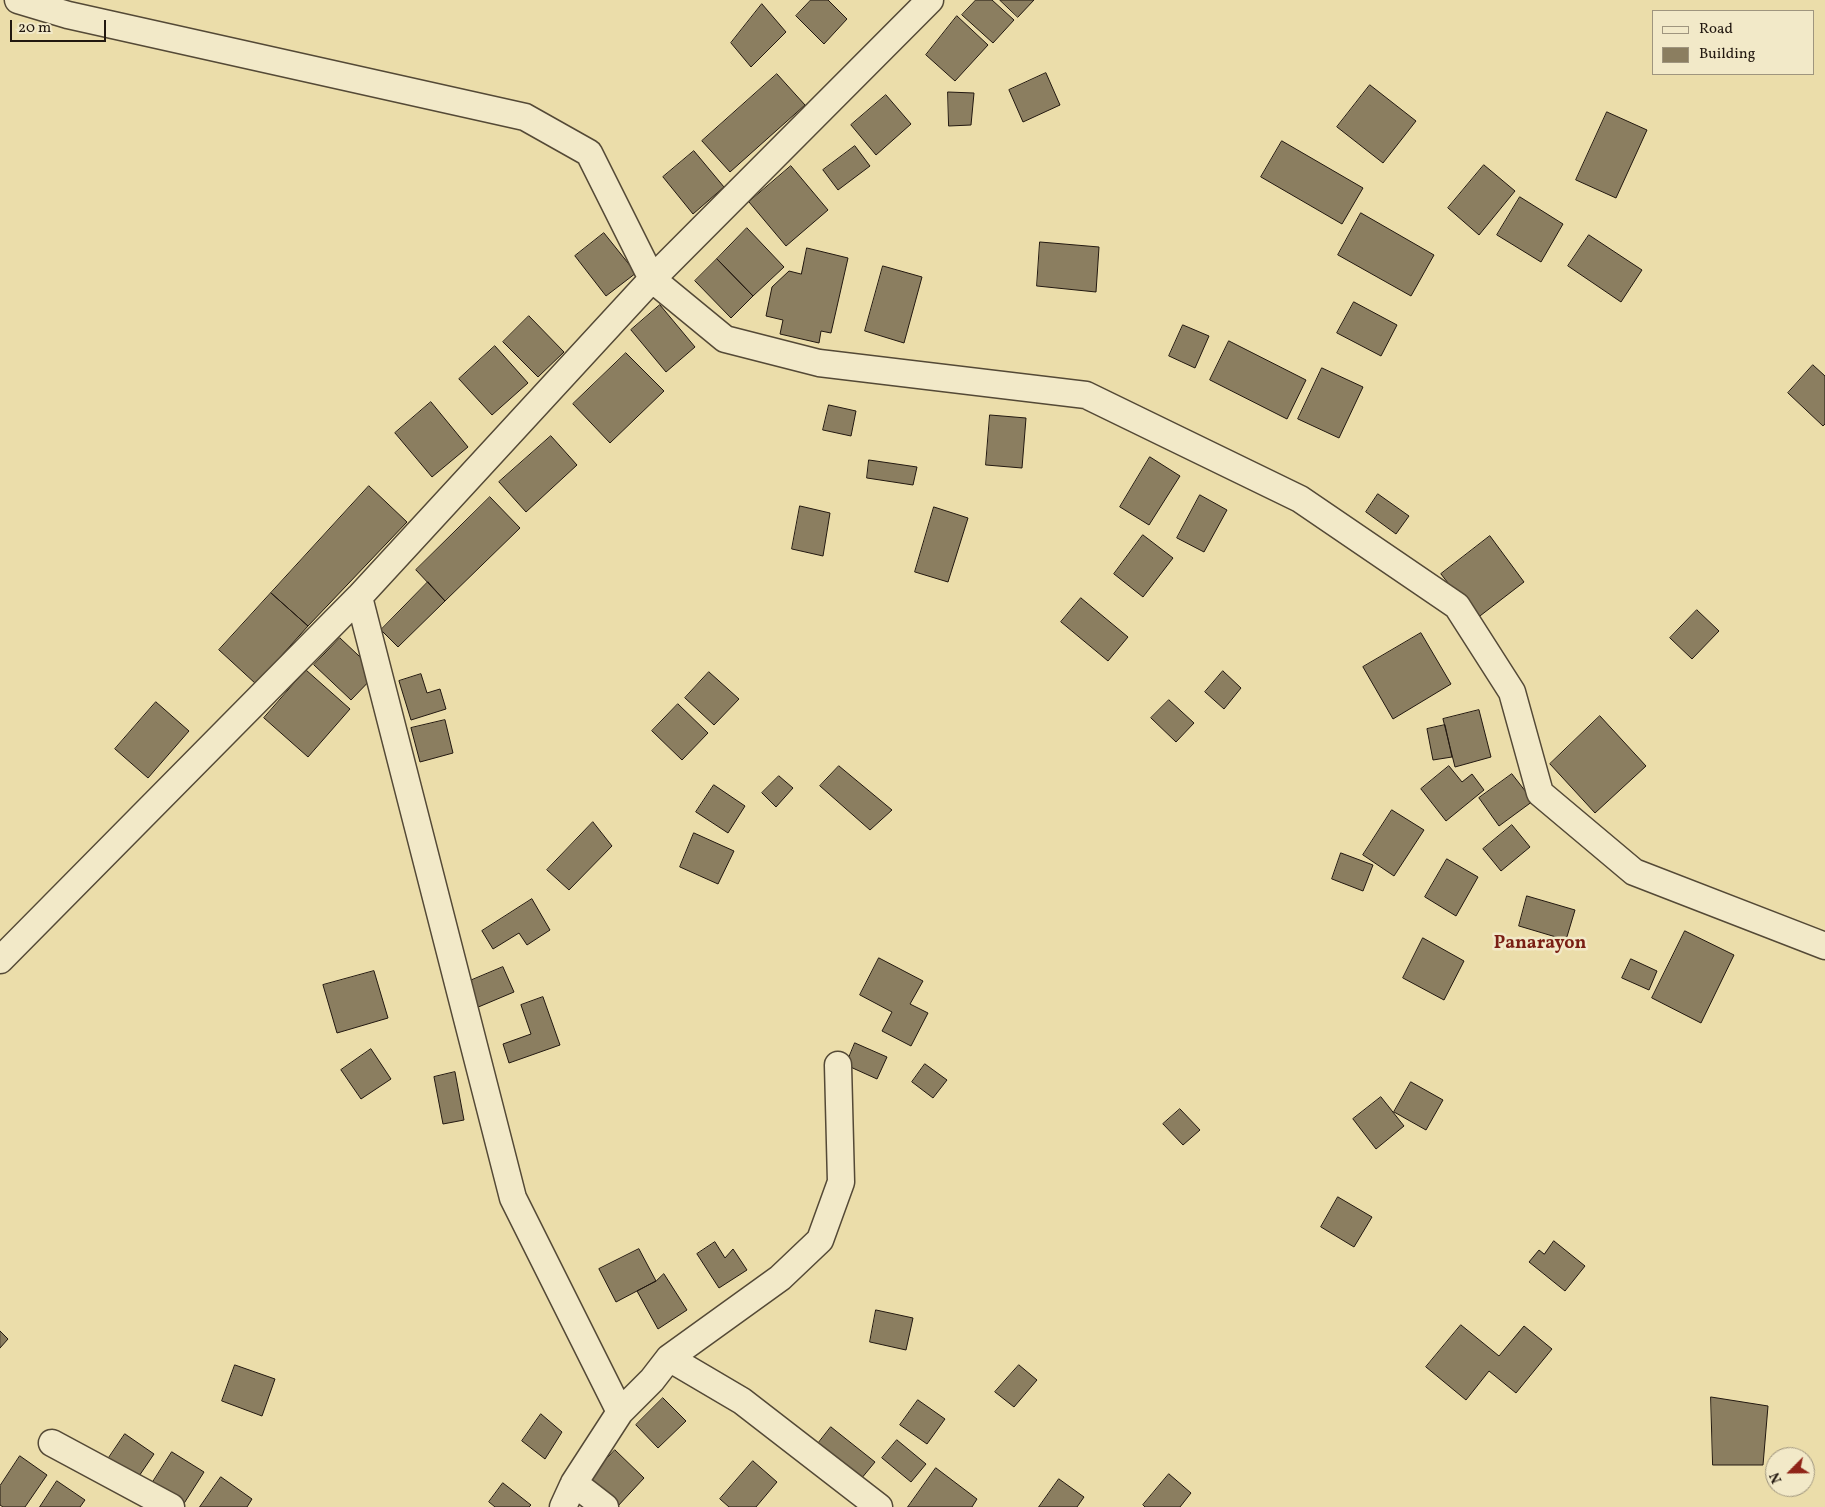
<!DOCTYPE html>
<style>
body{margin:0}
#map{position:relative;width:1825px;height:1507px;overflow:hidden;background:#ebddaa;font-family:Vollkorn,serif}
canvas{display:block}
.legend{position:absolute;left:1652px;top:10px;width:162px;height:65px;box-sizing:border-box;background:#f2e9c8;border:1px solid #9f957e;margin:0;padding:6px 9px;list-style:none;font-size:15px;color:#221810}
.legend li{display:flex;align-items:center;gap:10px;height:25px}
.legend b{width:25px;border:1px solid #9f957e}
.north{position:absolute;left:1765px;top:1447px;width:50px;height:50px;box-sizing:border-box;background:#f2e9c8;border:1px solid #9f957e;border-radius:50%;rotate:247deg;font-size:14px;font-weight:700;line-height:20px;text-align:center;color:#221810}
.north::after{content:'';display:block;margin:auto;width:18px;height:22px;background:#8f2418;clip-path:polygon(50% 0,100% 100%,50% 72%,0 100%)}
.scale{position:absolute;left:10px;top:20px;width:96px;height:22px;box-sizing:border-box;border:2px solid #221810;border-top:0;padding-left:6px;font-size:15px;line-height:18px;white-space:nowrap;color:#221810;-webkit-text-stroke:4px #f2e9c8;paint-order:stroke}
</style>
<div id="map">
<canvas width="1825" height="1507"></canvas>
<ul class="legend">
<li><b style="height:6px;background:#f2e9c8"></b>Road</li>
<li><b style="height:14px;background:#8b7e60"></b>Building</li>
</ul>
<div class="north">N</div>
<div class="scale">20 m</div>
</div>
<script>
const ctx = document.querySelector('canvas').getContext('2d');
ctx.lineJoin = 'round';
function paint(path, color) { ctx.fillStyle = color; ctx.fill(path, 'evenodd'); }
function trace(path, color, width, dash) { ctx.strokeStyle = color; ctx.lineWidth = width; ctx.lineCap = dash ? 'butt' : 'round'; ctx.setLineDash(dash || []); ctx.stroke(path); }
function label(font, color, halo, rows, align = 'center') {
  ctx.font = font + ' Vollkorn,serif'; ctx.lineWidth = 5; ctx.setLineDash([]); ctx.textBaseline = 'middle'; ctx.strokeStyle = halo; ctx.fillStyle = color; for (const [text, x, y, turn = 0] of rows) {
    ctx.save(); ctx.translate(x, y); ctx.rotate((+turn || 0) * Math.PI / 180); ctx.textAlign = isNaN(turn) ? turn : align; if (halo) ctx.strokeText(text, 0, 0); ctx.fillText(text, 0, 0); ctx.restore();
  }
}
const building = new Path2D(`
 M811,0H828L847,19L824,44L796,16Z
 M976,0H992L1014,20L993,43L962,15Z
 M1000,0H1034L1018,17Z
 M762,4L786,32L751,67L731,43Z
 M957,16L988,45L955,81L926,55Z
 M1046,73L1060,105L1023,122L1009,90Z
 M777,74L805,105L730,172L702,141Z
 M1370,85L1416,121L1383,163L1337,127Z
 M948,92L974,93L971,125L949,126Z
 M886,95L911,124L876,155L851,125Z
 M1607,112L1647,130L1616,198L1576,180Z
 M1282,141L1363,188L1342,224L1261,177Z
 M855,146L870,166L838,190L823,170Z
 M694,151L724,187L693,214L663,177Z
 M1484,165L1515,191L1479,235L1448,208Z
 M791,166L828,210L786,246L749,202Z
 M1520,197L1563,224L1541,262L1497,235Z
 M1361,213L1434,255L1411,296L1338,255Z
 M747,228L784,267L753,296L717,259Z
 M604,233L636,273L606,296L575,256Z
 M1589,235L1642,270L1621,302L1568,266Z
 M1040,242L1099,247L1096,292L1037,286Z
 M807,248L848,258L831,333L821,331L819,343L780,334L783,320L766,316L772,287L789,271L801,274Z
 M717,259L753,296L731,318L695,281Z
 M883,266L922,277L904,343L865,331Z
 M1354,302L1397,325L1381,356L1337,333Z
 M660,305L695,347L666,372L631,330Z
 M529,316L564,352L538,377L503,342Z
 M1183,325L1209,336L1195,368L1169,356Z
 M1229,341L1306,380L1287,419L1210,380Z
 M495,346L528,383L492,415L459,379Z
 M626,353L664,391L610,443L573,404Z
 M1813,365L1825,376V424L1823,426L1788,393Z
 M1322,368L1363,387L1339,438L1298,419Z
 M431,402L468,447L432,477L395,433Z
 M829,405L856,411L851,436L823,430Z
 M990,415L1026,418L1022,468L986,465Z
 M551,436L577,465L526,512L499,482Z
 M1150,457L1180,476L1149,525L1120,507Z
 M869,460L917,467L913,485L867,478Z
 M369,486L407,522L308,626L271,593Z
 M1378,494L1409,516L1396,534L1366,512Z
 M1200,495L1227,510L1204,552L1177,538Z
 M490,497L520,528L445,601L416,570Z
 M800,506L830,513L823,556L792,549Z
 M934,507L968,518L948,582L915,572Z
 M1143,535L1173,558L1143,597L1114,574Z
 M1490,536L1524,582L1476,619L1441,574Z
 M428,582L445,601L398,647L381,630Z
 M271,593L308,626L256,684L219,650Z
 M1081,598L1128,637L1108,661L1061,622Z
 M1697,610L1719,631L1692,659L1670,638Z
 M1421,633L1451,684L1393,719L1363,667Z
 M340,638L377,673L351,700L314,665Z
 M306,670L350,709L308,757L264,718Z
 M1223,671L1241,688L1224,709L1205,692Z
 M709,672L739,699L714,725L685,698Z
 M421,674L427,693L440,689L446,709L411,720L399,681Z
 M1169,700L1194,723L1176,742L1151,718Z
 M156,702L189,731L148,778L115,749Z
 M678,704L708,733L682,760L652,731Z
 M1479,710L1491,757L1455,767L1443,719Z
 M1600,716L1646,766L1595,813L1550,764Z
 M445,720L453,753L420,762L411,728Z
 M1445,725L1452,757L1433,760L1427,729Z
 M839,766L892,810L870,830L820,786Z
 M1449,766L1462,782L1472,774L1484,790L1446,821L1421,789Z
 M1512,774L1533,801L1499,826L1479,798Z
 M779,776L793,788L776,807L762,793Z
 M714,785L745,806L728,833L696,812Z
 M1392,810L1424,830L1394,876L1363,855Z
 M593,822L612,846L569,890L547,870Z
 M1512,825L1530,847L1501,871L1483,849Z
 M694,833L734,851L718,884L680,867Z
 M1341,853L1373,865L1363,891L1332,879Z
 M1447,859L1478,877L1456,916L1425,897Z
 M1527,896L1575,910L1566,940L1519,926Z
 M532,899L550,930L527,945L519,933L493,949L482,931Z
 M1685,931L1734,955L1701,1023L1652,998Z
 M1423,938L1464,961L1444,1000L1403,978Z
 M879,958L923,981L910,1004L928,1013L911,1046L882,1031L892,1012L860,995Z
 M1631,959L1657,971L1649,990L1622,978Z
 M503,967L514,992L476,1008L465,983Z
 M374,971L388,1018L337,1033L323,985Z
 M543,997L560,1045L509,1063L503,1044L531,1034L521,1005Z
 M855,1043L887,1057L877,1079L846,1065Z
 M371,1049L391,1079L361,1099L341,1070Z
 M925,1064L947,1080L933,1098L912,1082Z
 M455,1072L464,1120L443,1124L434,1077Z
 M1411,1082L1443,1100L1426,1130L1394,1112Z
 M1381,1097L1404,1126L1376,1149L1353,1119Z
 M1180,1109L1200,1130L1183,1145L1163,1124Z
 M1338,1197L1372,1217L1354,1247L1321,1227Z
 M1554,1241L1585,1266L1565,1291L1529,1262L1539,1250L1544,1254Z
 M715,1242L725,1258L733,1249L747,1270L719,1288L697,1254Z
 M639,1249L656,1281L616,1302L599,1269Z
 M664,1274L687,1310L658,1329L637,1291L656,1281Z
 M876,1310L913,1318L906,1350L870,1342Z
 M1461,1325L1499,1356L1524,1326L1552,1349L1516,1393L1489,1371L1466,1400L1426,1367Z
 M0,1331L8,1339L0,1348Z
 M235,1365L275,1379L262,1416L222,1401Z
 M1019,1365L1037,1380L1014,1407L995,1392Z
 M1711,1397L1768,1406L1763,1465H1713Z
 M663,1398L686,1421L658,1448L636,1425Z
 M918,1400L945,1419L927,1444L900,1425Z
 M541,1414L562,1432L545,1459L522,1441Z
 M831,1427L875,1462L856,1485L813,1450Z
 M125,1434L154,1454L135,1482L106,1462Z
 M897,1440L926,1464L911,1482L882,1458Z
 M615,1450L644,1478L617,1507L583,1485Z
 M172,1452L204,1472L183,1505L151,1485Z
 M20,1456L47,1475L25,1507H3L0,1505V1486Z
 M753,1461L777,1482L756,1507H729L720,1499Z
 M936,1468L977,1499L972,1507H908Z
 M1169,1474L1191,1493L1180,1507H1145L1143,1505Z
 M221,1477L252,1499L247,1507H200Z
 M1059,1479L1084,1497L1077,1507H1039Z
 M57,1481L85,1500L80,1507H40Z
 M503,1483L531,1505L529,1507H495L489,1502Z`);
paint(building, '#8b7e60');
trace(building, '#221810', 1);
const street = new Path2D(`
 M18,0L68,15L525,117L589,153L652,279L725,339L819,363L1086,395L1300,499L1457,606L1512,692L1540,793L1634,872L1825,946
 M359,597L513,1198L620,1412
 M0,960L359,597L652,279L930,0
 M669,1358L780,1278L820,1240L841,1182L838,1065
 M52,1443L171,1507
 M574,1483L605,1507
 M563,1507L574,1483L620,1412L652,1380L669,1358L742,1401L879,1507`);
trace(street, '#544936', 29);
trace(street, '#f2e9c8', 26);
label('bold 18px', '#7a1f14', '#f2e9c8', [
 ["Panarayon",1540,945]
]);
</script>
